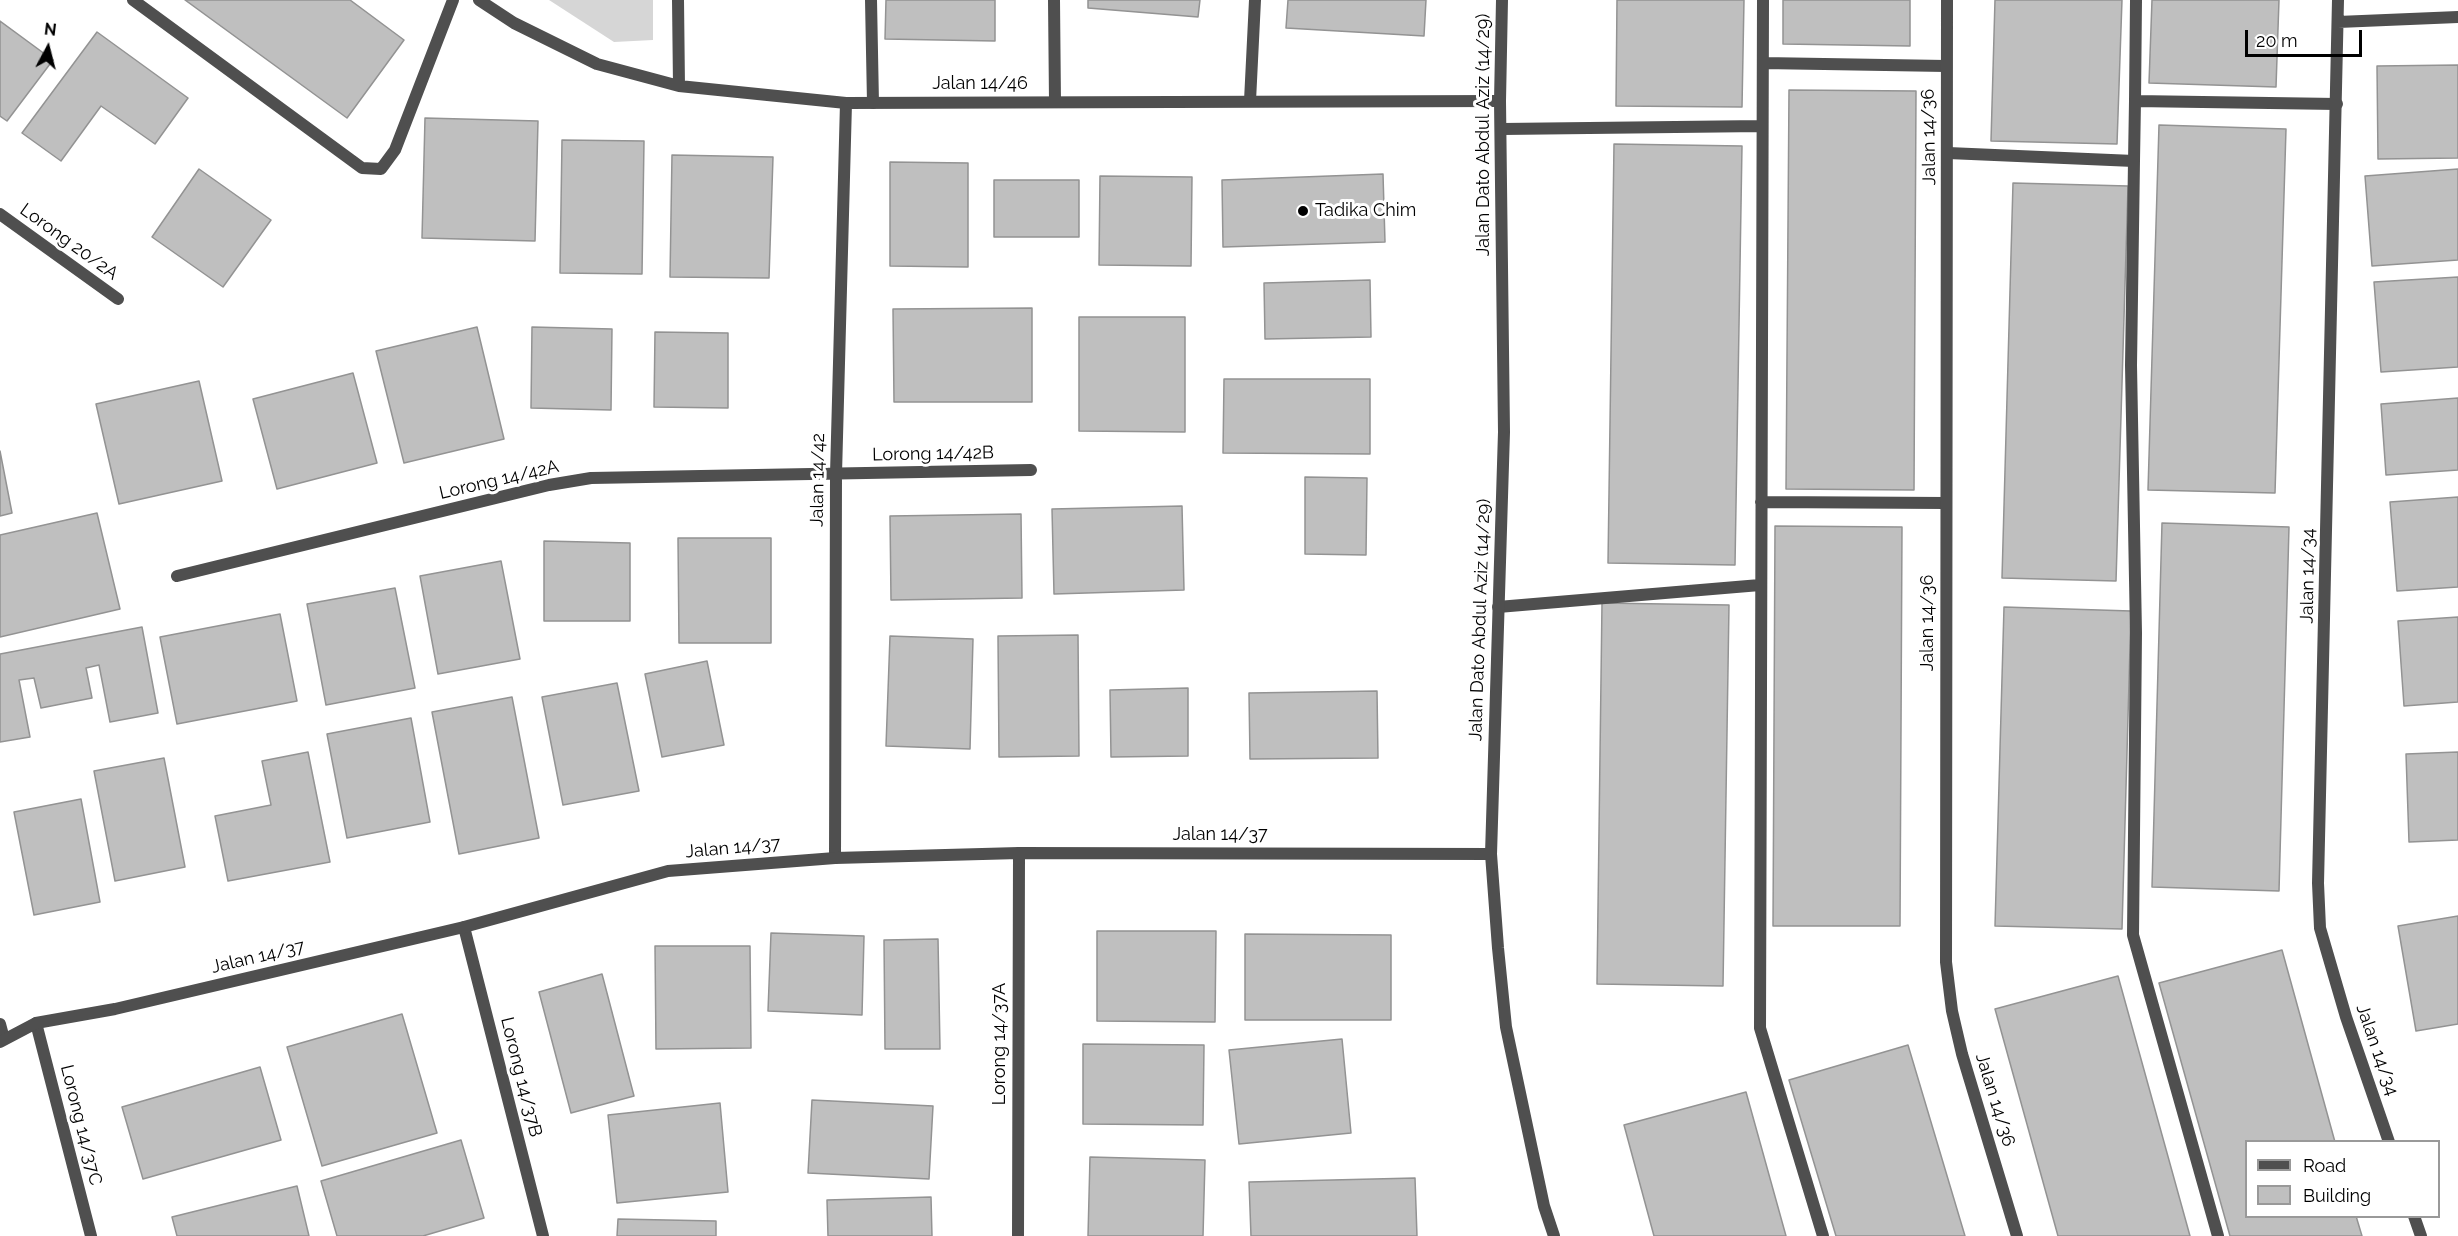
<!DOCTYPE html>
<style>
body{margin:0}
#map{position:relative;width:2458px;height:1236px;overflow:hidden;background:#fff;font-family:Raleway,sans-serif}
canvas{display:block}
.legend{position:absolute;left:2245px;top:1140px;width:195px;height:78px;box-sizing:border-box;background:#fff;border:2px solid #999;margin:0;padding:8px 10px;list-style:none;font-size:18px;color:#000}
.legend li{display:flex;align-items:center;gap:12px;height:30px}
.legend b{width:30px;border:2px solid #999}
.north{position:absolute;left:18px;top:18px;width:60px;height:60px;-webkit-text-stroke:4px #fff;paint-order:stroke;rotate:7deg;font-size:16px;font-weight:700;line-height:24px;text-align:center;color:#000}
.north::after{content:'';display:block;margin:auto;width:21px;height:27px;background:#000;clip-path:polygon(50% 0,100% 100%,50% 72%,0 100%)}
.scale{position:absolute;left:2245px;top:30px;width:117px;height:27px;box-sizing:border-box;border:3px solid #000;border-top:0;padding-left:8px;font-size:18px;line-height:21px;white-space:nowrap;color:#000;-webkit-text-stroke:4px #fff;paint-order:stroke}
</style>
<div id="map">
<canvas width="2458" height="1236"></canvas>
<ul class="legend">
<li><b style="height:8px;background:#4f4f4f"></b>Road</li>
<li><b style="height:16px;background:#bfbfbf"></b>Building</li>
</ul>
<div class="north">N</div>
<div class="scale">20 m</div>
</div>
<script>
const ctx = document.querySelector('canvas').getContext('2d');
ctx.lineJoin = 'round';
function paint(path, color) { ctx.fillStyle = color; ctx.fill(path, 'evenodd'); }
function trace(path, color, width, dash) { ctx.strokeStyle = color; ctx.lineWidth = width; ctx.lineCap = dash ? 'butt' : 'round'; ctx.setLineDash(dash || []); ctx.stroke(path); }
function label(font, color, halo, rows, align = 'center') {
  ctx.font = font + ' Raleway,sans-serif'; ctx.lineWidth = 6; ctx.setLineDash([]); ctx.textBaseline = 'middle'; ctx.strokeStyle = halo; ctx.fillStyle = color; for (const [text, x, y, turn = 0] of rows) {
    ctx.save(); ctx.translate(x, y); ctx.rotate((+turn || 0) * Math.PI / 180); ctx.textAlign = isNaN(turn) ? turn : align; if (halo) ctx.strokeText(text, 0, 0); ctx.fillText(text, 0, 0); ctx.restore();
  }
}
paint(new Path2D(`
 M549,0H653V40L614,42Z`), '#d6d6d6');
const building = new Path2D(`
 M185,0H350L404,40L347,118Z
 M886,0H995V41L885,39Z
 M1088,0H1200L1198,17L1088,8Z
 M1288,0H1426L1424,36L1286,28Z
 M1617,0H1744L1742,107L1616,106Z
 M1783,0H1910V46L1783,44Z
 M1995,0H2122L2117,144L1991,141Z
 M2152,0H2279L2276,87L2149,83Z
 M0,21L53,60L7,121L0,116Z
 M97,32L188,98L155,144L101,106L61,161L22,133Z
 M2458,65V158L2378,159L2377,66Z
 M1789,90L1916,91L1914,490L1786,489Z
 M425,118L538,121L535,241L422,238Z
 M2159,125L2286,129L2275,493L2148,490Z
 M562,140L644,141L642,274L560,273Z
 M1614,144L1742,146L1735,565L1608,563Z
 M672,155L773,157L769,278L670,277Z
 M890,162L968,163V267L890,266Z
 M199,169L271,220L223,287L152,237Z
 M2458,169V260L2372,266L2365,176Z
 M1383,174L1385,242L1223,247L1222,180Z
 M1100,176L1192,177L1191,266L1099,265Z
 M994,180H1079V237H994Z
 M2013,183L2128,186L2116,581L2002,578Z
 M2458,277V367L2381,372L2374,282Z
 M1370,280L1371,337L1265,339L1264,283Z
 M1032,308V402H894L893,309Z
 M1079,317H1185V432L1079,431Z
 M477,327L504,439L404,463L376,351Z
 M532,327L612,329L611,410L531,408Z
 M655,332L728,333V408L654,407Z
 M353,373L377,463L277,489L253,399Z
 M1224,379H1370V454L1223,453Z
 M199,381L222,481L119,504L96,404Z
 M2458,398V470L2386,475L2381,404Z
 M0,451L12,513L0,516Z
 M1305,477L1367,478L1366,555L1305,554Z
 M2458,497V587L2397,591L2390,502Z
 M1182,506L1184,590L1054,594L1052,509Z
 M97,513L120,609L0,637V535Z
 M1021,514L1022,598L891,600L890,516Z
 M2162,523L2289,527L2279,891L2152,887Z
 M1775,526L1902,527L1900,926H1773Z
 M678,538H771V643H679Z
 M544,541L630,543V621H544Z
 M501,561L520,659L438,674L420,576Z
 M395,588L415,688L326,705L307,604Z
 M1602,603L1729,605L1723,986L1597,984Z
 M2004,607L2131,611L2122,929L1995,926Z
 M280,614L297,701L177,724L160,637Z
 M2458,617V702L2404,706L2398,621Z
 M142,627L158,713L110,722L99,665L86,668L92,698L41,708L34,678L19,680L30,737L0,742V654Z
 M1078,635L1079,756L999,757L998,636Z
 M890,636L973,639L970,749L886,746Z
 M707,661L724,745L662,757L645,674Z
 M617,683L639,791L563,805L542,697Z
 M1188,688V756L1111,757L1110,690Z
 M1377,691L1378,758L1250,759L1249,693Z
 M512,697L539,838L459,854L432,712Z
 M411,718L430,822L347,838L327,734Z
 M308,752L330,862L228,881L215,816L271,805L262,761Z
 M2458,752V840L2409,842L2406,754Z
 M164,758L185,867L115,881L94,771Z
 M81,799L100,902L34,915L14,812Z
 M2458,916V1024L2416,1031L2398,926Z
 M1097,931H1216L1215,1022L1097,1021Z
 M771,933L864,936L862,1015L768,1011Z
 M1245,934L1391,935V1020H1245Z
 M938,939L940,1049H885L884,940Z
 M655,946H750L751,1048L656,1049Z
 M2282,950L2335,1142H2246V1216H2356L2362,1236H2230L2159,983Z
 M602,974L634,1096L571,1113L539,992Z
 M2118,976L2190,1236H2058L1995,1009Z
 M402,1014L437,1133L322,1166L287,1047Z
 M1342,1039L1351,1133L1239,1144L1229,1050Z
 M1083,1044L1204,1045L1203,1125L1083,1124Z
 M1908,1045L1965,1236H1836L1789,1080Z
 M260,1067L281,1140L143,1179L122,1107Z
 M1746,1092L1786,1236H1654L1624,1125Z
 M812,1100L933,1106L929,1179L808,1173Z
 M720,1103L728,1192L617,1203L608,1115Z
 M461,1140L484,1218L423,1236H337L321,1181Z
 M1090,1157L1205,1160L1203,1236H1088Z
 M1415,1178L1417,1236H1251L1249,1182Z
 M297,1186L309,1236H177L172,1217Z
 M931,1197L932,1236H828L827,1200Z
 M618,1219L716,1221V1236H617Z`);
paint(building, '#bfbfbf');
trace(building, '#939393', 1.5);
trace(new Path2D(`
 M133,0L362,168L381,169L395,150L453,0
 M871,0L873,103
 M1763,0L1760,1028L1823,1236
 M1763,63L1946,66
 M1250,101L1255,0
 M2135,101L2136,0
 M1502,129L1762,126
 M1948,153L2134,161L2135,101L2337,104
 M2134,161L2131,365L2136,633L2133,935L2218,1236
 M1761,502L1946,503
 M1498,607L1760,585`), '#4f4f4f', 12);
trace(new Path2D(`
 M479,0L514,23L597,64L679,86L846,103L1500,101
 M678,0L679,86
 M1054,0L1055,102
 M1947,0L1946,962L1952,1011L1962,1054L2017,1236
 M2338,0L2318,883L2320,928L2346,1017L2389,1142
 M2338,22L2458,17
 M0,214L118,299
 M177,576L549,485L591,478L1031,470
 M835,858L836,474L846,103
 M464,927L543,1236
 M36,1023L91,1236
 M0,1024L4,1039
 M2414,1216L2421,1236
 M1018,1236L1019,853`), '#4f4f4f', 12);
trace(new Path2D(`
 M1502,0L1500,101L1504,432L1491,854L1498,948L1506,1027L1544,1206L1554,1236
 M0,1042L36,1023L115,1009L464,927L668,871L835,858L1019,853L1491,854`), '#4f4f4f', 12);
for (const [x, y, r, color] of [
 [1303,211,6,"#000"]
]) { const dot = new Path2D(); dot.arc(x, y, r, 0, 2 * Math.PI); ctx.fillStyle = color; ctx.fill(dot); trace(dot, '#fff', 2); }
label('18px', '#000', '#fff', [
 ["Jalan 14/46",980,84],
 ["Jalan Dato Abdul Aziz (14/29)",1484,135,-90],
 ["Jalan 14/36",1929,137,-91],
 ["Lorong 20/2A",69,242,36],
 ["Lorong 14/42B",933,454,-1],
 ["Lorong 14/42A",499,480,-13],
 ["Jalan 14/42",818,480,-89],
 ["Jalan 14/34",2308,576,-89],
 ["Jalan Dato Abdul Aziz (14/29)",1480,620,-88],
 ["Jalan 14/36",1928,623,-90],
 ["Jalan 14/37",1220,835],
 ["Jalan 14/37",733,848,-5],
 ["Jalan 14/37",258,957,-13],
 ["Lorong 14/37A",1000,1044,-90],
 ["Jalan 14/34",2377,1050,71],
 ["Lorong 14/37B",521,1077,76],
 ["Jalan 14/36",1995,1100,73],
 ["Lorong 14/37C",81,1125,76]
]);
label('18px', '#000', '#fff', [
 ["Tadika Chim",1315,211]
], 'left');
</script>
